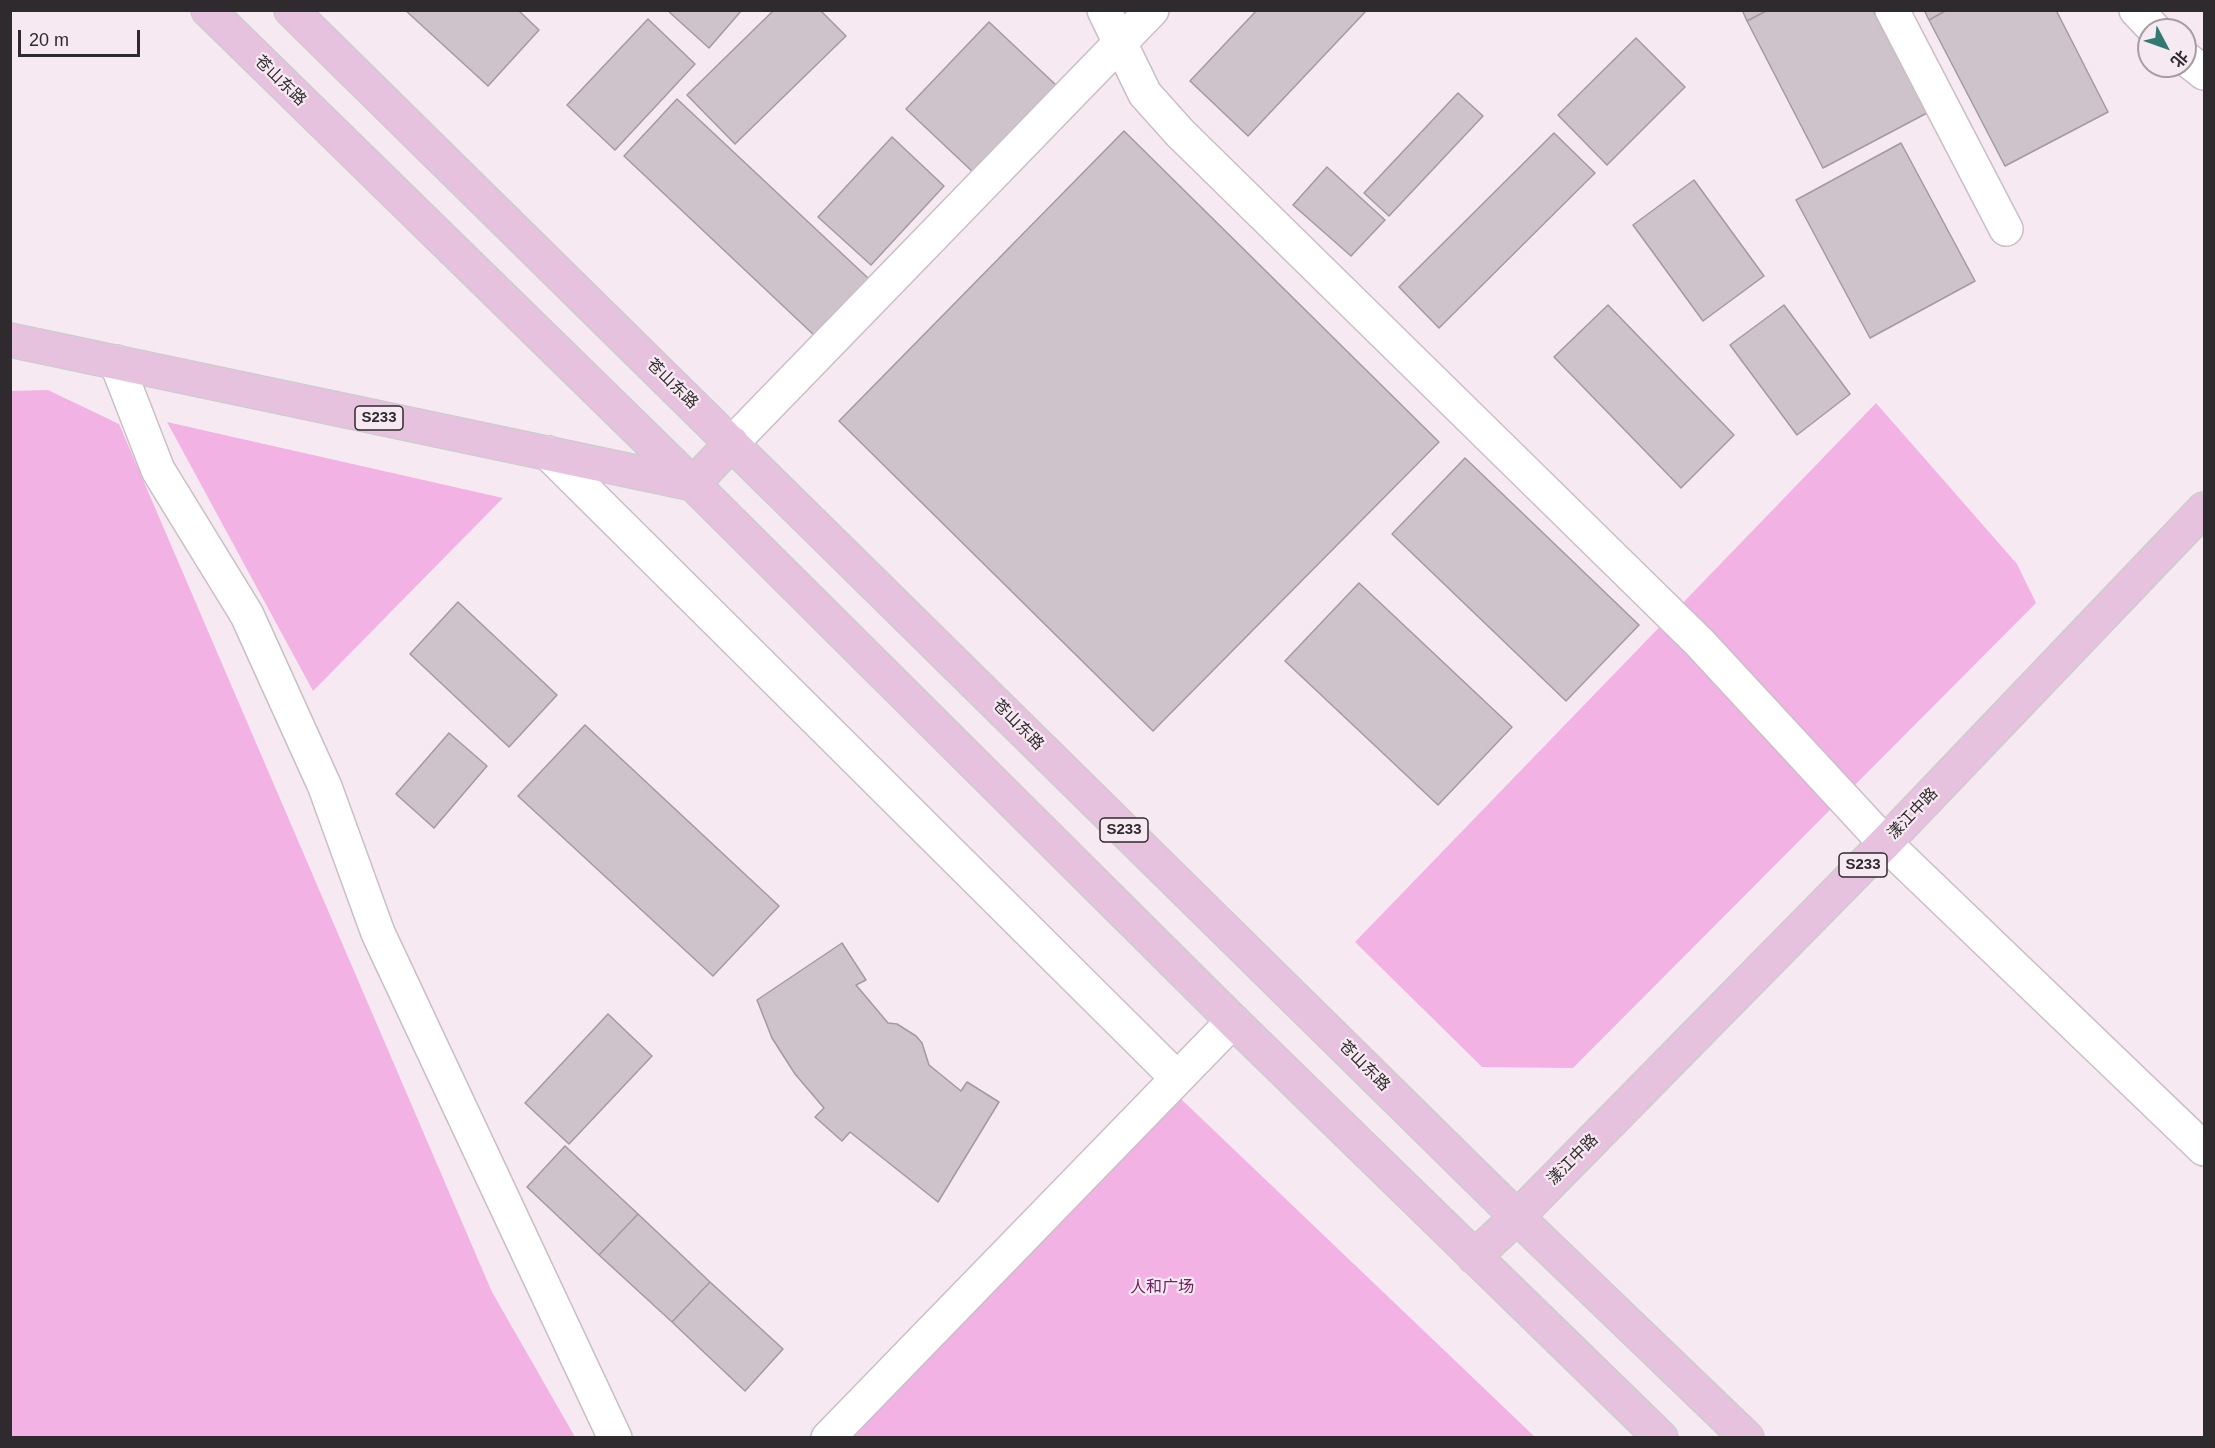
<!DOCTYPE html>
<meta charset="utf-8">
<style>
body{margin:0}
#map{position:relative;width:2215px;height:1448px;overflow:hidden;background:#f6e9f2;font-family:Helvetica,"Noto Sans SC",sans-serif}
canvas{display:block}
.frame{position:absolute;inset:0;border:12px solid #2f2a2d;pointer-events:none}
.north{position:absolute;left:2137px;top:18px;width:60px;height:60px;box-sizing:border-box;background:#f6e9f2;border:2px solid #a69da3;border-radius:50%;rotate:131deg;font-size:16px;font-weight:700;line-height:24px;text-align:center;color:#2f2a2d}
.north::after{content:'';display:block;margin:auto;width:21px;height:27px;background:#327971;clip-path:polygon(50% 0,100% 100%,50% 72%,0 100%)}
.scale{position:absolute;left:18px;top:30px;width:122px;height:27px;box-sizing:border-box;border:3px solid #2f2a2d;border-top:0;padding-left:8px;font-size:18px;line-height:21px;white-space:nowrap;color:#2f2a2d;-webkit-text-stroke:4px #f6e9f2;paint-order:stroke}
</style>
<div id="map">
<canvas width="2215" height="1448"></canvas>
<div class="frame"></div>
<div class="north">北</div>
<div class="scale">20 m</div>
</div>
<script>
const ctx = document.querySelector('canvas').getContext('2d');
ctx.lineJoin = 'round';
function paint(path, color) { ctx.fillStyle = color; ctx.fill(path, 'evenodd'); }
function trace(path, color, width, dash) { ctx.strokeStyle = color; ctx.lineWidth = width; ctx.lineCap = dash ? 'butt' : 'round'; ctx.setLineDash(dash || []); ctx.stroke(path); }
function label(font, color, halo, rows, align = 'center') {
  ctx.font = font + ' Helvetica,"Noto Sans SC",sans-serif'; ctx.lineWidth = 4.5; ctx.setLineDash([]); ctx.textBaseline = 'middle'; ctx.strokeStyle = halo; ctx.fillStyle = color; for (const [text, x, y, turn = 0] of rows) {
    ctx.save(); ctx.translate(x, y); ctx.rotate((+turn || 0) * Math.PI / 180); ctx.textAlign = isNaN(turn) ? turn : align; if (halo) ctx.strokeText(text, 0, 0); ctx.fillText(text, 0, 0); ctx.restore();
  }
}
paint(new Path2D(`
 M48,390L119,424L492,1292L575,1437H11L10,391Z
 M1876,403L2017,564L2036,603L1573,1068L1482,1067L1355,942Z
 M167,422L503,498L313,691Z
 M1158,1077L1535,1437L808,1438Z`), '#f2b3e4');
const building = new Path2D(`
 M405,10H518L539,30L488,86Z
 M667,10H742L709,48Z
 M774,10H820L846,36L735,144L687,95Z
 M1257,10H1367L1248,136L1190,81Z
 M1742,10H1768L1747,21Z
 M1768,10H1873L1927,113L1823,168L1747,21Z
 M1924,10H1947L1929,20Z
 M1947,10H2056L2108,112L2005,166L1929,20Z
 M648,19L695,64L615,150L567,105Z
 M989,22L1057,86L975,174L906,109Z
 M1636,38L1685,87L1607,165L1558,115Z
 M1458,93L1483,116L1389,216L1364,193Z
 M677,99L869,279L815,336L624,156Z
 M1124,131L1439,442L1153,731L839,421Z
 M1554,133L1595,173L1439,328L1399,287Z
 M892,137L944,186L871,265L818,217Z
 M1901,143L1975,281L1870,338L1796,200Z
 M1327,167L1385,220L1351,256L1293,205Z
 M1694,180L1764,276L1703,321L1633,225Z
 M1608,305L1734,435L1681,488L1554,357Z
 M1784,305L1850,394L1797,435L1730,345Z
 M1465,458L1639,625L1566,701L1392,534Z
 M1359,583L1512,727L1438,805L1285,661Z
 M458,602L557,695L509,747L410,654Z
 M585,725L779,906L713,976L518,796Z
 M449,733L487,766L434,828L396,794Z
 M842,943L866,980L856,985L888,1023L897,1024L916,1036L922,1043L929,1065L961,1091L967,1082L999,1102L938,1202L850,1132L842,1141L815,1117L824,1108L795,1074L772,1038L757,1000Z
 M608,1014L652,1056L569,1144L525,1103Z
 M565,1146L638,1214L599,1255L527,1187Z
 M638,1214L710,1282L672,1322L599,1255Z
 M710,1282L783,1349L745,1391L672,1322Z`);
paint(building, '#cec2cb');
trace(building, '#a499a1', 1.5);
const minor = new Path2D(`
 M1104,10L1145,94L1180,133L1700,643L1885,843L2204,1149
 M1892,10L2006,229
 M2136,10L2155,30
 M2185,58L2204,73
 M116,362L158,470L247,615L325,787L378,933L615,1438
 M732,443L1152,10
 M548,453L1177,1078
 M828,1438L1233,1021`);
const major = new Path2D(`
 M208,10L693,484L1233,1021L1661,1438
 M291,10L1517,1217L1747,1438
 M10,340L693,484L732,443
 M1474,1257L1517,1217L1885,843L2204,509`);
trace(minor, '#cabec7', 36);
trace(major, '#cdcccd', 36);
trace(minor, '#fff', 33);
trace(major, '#e6c2de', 33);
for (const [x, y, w] of [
 [379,418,48],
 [1124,830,48],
 [1863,865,48]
]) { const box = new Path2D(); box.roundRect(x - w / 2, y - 12, w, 24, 4.5); ctx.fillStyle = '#f6e9f2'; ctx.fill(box); trace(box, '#2f2a2d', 1.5); }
label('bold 15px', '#2f2a2d', null, [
 ["S233",379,418],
 ["S233",1124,830],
 ["S233",1863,865]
]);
label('16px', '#2f2a2d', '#f6e9f2', [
 ["苍山东路",280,81,44],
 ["苍山东路",672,384,44],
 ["苍山东路",1018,725,45],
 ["漾江中路",1913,814,-46],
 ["苍山东路",1364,1066,45],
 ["漾江中路",1573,1160,-45]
]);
label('16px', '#6f2162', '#f6e9f2', [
 ["人和广场",1162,1288]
]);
</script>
